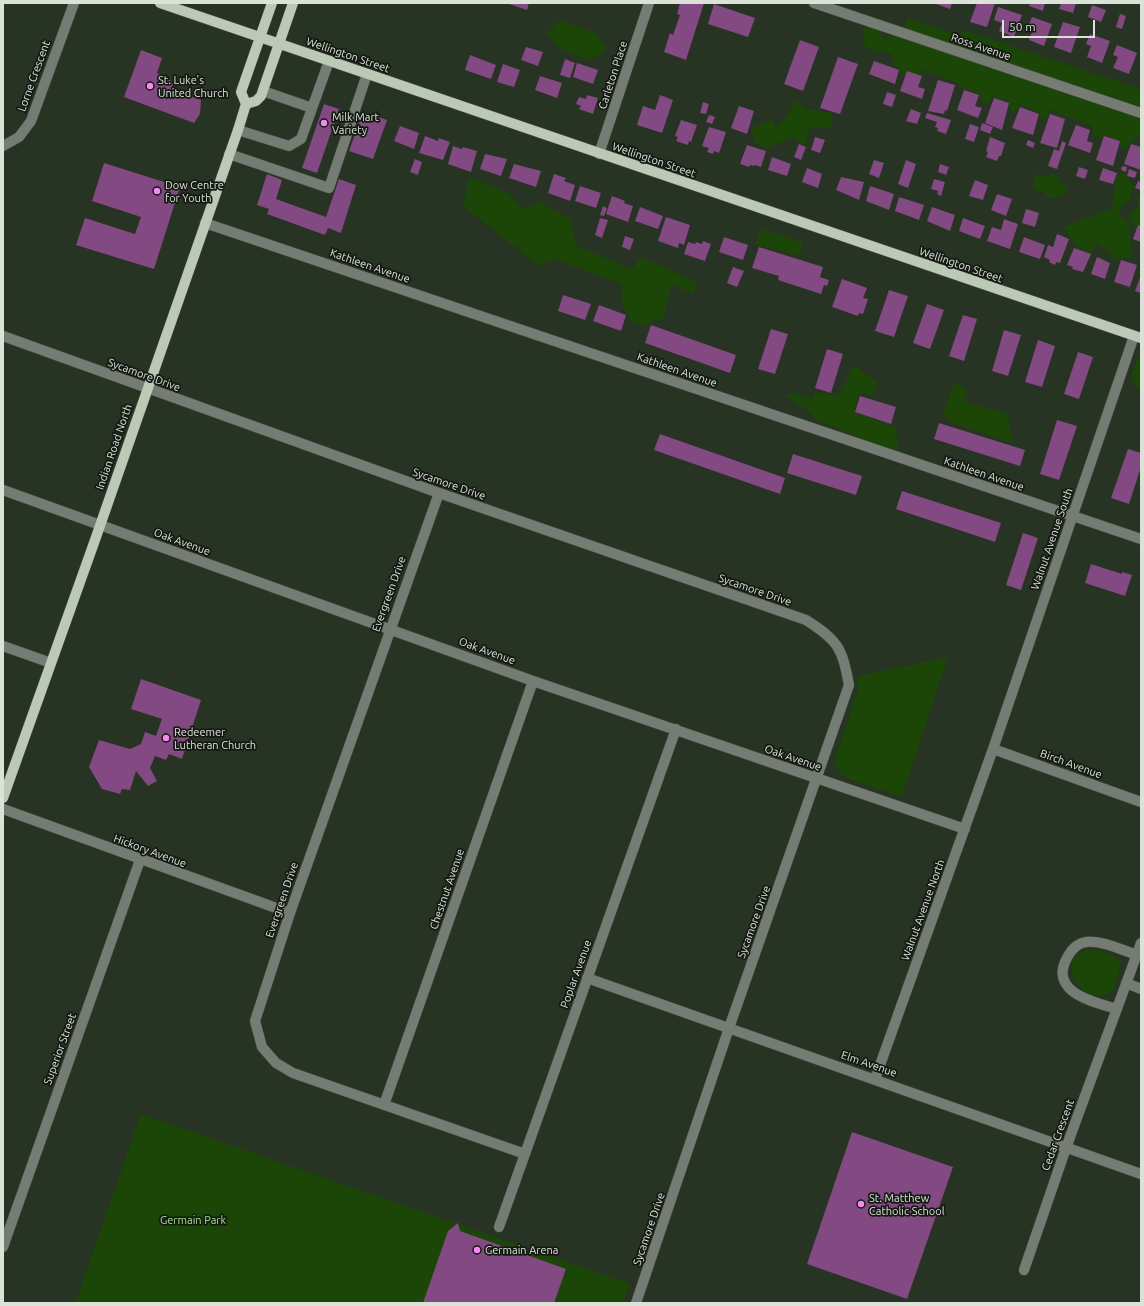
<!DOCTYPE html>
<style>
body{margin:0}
#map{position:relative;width:1144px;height:1306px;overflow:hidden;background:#273323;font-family:Ubuntu,sans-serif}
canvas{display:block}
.frame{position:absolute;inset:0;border:4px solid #dbe3d9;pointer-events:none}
.scale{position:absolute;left:1002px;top:20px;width:93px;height:18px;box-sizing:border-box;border:2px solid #dbe3d9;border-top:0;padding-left:5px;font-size:12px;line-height:14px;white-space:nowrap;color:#dbe3d9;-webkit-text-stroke:3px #141912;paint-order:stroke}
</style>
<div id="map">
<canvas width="1144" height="1306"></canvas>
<div class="frame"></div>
<div class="scale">50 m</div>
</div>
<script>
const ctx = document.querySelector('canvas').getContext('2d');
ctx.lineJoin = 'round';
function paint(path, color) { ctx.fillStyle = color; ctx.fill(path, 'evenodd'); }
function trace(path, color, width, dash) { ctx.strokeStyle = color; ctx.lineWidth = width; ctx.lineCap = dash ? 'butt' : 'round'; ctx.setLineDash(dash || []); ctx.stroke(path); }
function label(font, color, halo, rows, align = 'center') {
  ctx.font = font + ' Ubuntu,sans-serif'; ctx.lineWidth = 3.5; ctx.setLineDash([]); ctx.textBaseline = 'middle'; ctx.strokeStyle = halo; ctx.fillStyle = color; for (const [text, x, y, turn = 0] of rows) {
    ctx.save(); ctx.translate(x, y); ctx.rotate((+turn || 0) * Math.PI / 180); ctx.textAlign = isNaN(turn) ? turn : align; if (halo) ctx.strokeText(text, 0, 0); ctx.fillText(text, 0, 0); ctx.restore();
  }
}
paint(new Path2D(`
 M907,18L953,33L954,53L962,57L958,44L963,30L1141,89V135L1131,142L1127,148L1120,145V141L1104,136L1101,140L1094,135L1092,126L1051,110L1045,120L1040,118V113L1020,105L1015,113L1011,110L1009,102L992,96L989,104L981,102L979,94L963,89L960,84L923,70L920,75L907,71L905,75L900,73V69L893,64L892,54L870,50L863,43L864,29L873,25L881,30V36L885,39L891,33L903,36Z
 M560,20L595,33L606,46L603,53L588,60L562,50L546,34Z
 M798,99L803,108L832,113V128H810L805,146L793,137L767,148L755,143L751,128L774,119L773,125L778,127Z
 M1121,172L1126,173V176L1134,187L1129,202L1120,207V215L1129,223L1132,258L1115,259L1097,243L1090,254L1076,246L1063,227L1112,208L1116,177Z
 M1036,173L1043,176L1054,174L1058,176L1060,183L1064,184L1067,193L1052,199L1047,197L1043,191L1041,192L1035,190L1032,183Z
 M469,177L508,193L523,210L539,202L571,219L576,246L632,269L641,257L697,282L694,294L671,284L663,320L651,321L646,327L632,323L624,308L620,283L554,259L539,266L463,206Z
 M1140,193L1141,226L1138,225L1136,228L1128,217L1138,206L1136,199Z
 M761,229L802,242L800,256L755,245Z
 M1138,356L1141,357V390L1138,389L1130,378Z
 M854,365L877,382L874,395L858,394L855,412L896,428L899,454L814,419L812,414L786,396L794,392L813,399V392L839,395Z
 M954,383L967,388L964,401L1008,414L1013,444L951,422L943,415Z
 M948,657L902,797L851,780L840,774L834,763L857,692L858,676Z
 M1094,949L1113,955L1121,965L1113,991L1104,996C1069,997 1057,951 1094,949Z
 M141,1114L630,1284L623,1303H75Z`), '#1c4508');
paint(new Path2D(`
 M506,3H529L527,10Z
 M680,3H704L686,60L664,52L670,33L673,35L680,15L677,14Z
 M933,3H952L950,9Z
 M977,3H995L987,27L970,22Z
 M1030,3H1045L1043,11L1029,6Z
 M1061,3H1076L1073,13L1059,9Z
 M714,4L755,18L748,37L708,24Z
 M1092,5L1106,10L1101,22L1088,17Z
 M998,7L1022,15L1014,37L999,31L1002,23L994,20Z
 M1120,14L1126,16L1122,29L1116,27Z
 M1032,17L1052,24L1044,46L1029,40L1033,29L1028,27Z
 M1063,22L1080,27L1071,53L1054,47Z
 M1090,34L1110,41L1102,63L1087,57L1091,46L1086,44Z
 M800,40L819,47L803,91L784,84Z
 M1117,45L1137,53L1129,74L1113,68L1118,57L1113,55Z
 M526,47L543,52L538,66L521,60Z
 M141,50L162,58L157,73L170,80L173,84L171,89L201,100L200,114L194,123L124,97Z
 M470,55L496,65L491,79L465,70Z
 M838,57L858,64L840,114L820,108Z
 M565,59L575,63L570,78L560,75Z
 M874,61L899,70L895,84L869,74Z
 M577,63L598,70L593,84L573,77Z
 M503,64L520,70L514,87L497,82Z
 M907,71L922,76L918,87L925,89L922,99L900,91Z
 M540,76L562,83L557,98L535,90Z
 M938,80L955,85L947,111L945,110L944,114L928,111Z
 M964,90L979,95L975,106L982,108L978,118L957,110Z
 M887,92L896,95L892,107L883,104Z
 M587,95L598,98L593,114L579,109L581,106L576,104L579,97L586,99Z
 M660,95L673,100L662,133L637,125L643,106L655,110Z
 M994,98L1009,103L1002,130L985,123Z
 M703,102L709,104L706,114L700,113Z
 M324,104L339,109L317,173L302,168Z
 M739,106L754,111L747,134L731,128Z
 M1020,107L1039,114L1033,135L1012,128Z
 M911,109L921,113L917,124L906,121Z
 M363,112L387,120L373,159L349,151Z
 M927,113L951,120L946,134L937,131L938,128L935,127L937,122L925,118Z
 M1050,114L1065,119L1057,148L1040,143Z
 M709,115L715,117L712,124L706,122Z
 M681,120L697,125L691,142L689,141L688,145L676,141L678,137L675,136Z
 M982,123L993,127L990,134L980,130Z
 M970,124L979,127L974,142L965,139Z
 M1076,125L1090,130L1087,141L1093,143L1090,153L1068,145Z
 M400,126L419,133L414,149L394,141Z
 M709,127L726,132L719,153L714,151L713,154L707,152L709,148L702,146Z
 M425,136L438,141L439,138L450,142L443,160L419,153Z
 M1104,136L1120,141L1113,166L1096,160Z
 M815,137L825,140L820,153L811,150Z
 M990,137L1005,143L1001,156H999L997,161L986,157L988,152L986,151Z
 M1028,140L1035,143L1033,148L1026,145Z
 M1062,141L1066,143L1057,169L1048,166L1054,149L1059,151Z
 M799,144L806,147L801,160L794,157Z
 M1131,144L1141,147V170L1124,164Z
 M747,145L766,151L761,167L755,165L754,166L750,165L749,167L740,164Z
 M453,146L462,149L463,147L477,151L471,172L448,164Z
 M485,154L507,159L501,176L480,169Z
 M772,157L791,164L787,176L768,170Z
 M415,159L422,162L418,175L410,172Z
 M874,160L884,163L879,178L869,174Z
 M906,160L916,164L908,188L898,184Z
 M104,163L180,187L154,269L76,245L85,218L135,234L141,217L92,201Z
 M514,164L541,171L536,187L509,178Z
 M940,164L949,167L946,175L938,172Z
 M1122,166L1127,167L1126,172L1121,170Z
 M1079,167L1088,170L1085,179L1076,176Z
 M807,168L822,174L818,188L802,182Z
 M1103,168L1117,173L1113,184L1099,180Z
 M1129,169L1137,172L1135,178L1127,176Z
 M267,174L282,180L276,199L326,217L339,179L356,185L341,233L328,228L325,235L267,214L269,209L257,205Z
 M554,174L566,178L564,181L575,185L570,201L548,193Z
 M841,177L864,182L859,200L836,190Z
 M934,179L945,182L941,196L937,194L938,191L931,189Z
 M975,180L988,185L983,200L969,196Z
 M1138,181L1141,182V190L1135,188Z
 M580,186L601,193L596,208L575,201Z
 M870,186L894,194L889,210L866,201Z
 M997,194L1012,199L1006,216L991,210Z
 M612,196L625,201L624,203L633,206L628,222L606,214Z
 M899,197L924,205L919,220L895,211Z
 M603,206L607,208L604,216L600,215Z
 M640,207L663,216L658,229L635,221Z
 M932,207L955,215L950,231L927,221Z
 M1026,209L1039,213L1035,227L1022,223Z
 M666,217L690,225L684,245L679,243L678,248L658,241Z
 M600,218L608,220L602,238L595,235Z
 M963,218L985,226L980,239L959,231Z
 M1004,219L1018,224L1010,249L987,241L992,227L1001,230Z
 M1138,225L1141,226V242L1133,239Z
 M1057,234L1069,239L1060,263L1056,262L1055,265L1049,262L1050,260L1044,257L1048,245L1053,247Z
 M625,236L634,239L630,250L622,247Z
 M724,237L748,245L743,260L719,252Z
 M1024,237L1045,245L1040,259L1019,252Z
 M703,241L711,244L705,261L684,254L688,242L695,244L696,242L702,244Z
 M759,247L823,267L820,277L829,280L827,286L824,285L821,294L778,280L779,276L752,268Z
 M1074,248L1091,254L1083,272L1072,269L1073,267L1067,265Z
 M1097,257L1110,263L1105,279L1091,274Z
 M1121,260L1137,265L1130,287L1114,282Z
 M733,267L744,271L737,287L727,283Z
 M1141,275V293L1135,291Z
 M842,279L867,288L863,298L868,299L863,314L859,313L858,316L832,307Z
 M889,290L908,296L894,337L875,331Z
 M563,295L591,304L585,320L558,311Z
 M927,304L944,310L930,349L913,343Z
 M599,305L626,315L621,331L593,321Z
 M963,315L977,319L964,361L949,356Z
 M651,325L736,355L730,373L645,343Z
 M771,329L788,334L775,374L758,369Z
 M1004,330L1021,335L1008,376L992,371Z
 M1038,340L1055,346L1042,387L1025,382Z
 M827,349L843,354L831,393L815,388Z
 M1078,352L1093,357L1079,399L1064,394Z
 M860,396L896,407L891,424L855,412Z
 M1057,420L1077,426L1059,480L1040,474Z
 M939,423L1025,450L1020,466L934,439Z
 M660,434L785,478L780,494L654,450Z
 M1128,449L1141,453V467L1129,504L1111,498Z
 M793,454L862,476L856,495L787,473Z
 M902,491L1001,523L995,542L896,509Z
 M1023,533L1038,538L1021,590L1006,585Z
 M1091,564L1122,574V572L1132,575L1125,596L1085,583Z
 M141,679L201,700L182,759L169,754L166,760L155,756L150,768L157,781L148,786L136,771L130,790L122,789L120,794L102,789L89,767L99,740L130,749L141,744L145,732L156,736L162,719L131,709Z
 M852,1132L953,1167L907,1299L807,1264Z
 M458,1223L460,1231L566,1269L554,1303H423L448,1231Z`), '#824982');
const minor = new Path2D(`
 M814,3L1141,113
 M263,91L312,108
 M238,130L289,146L301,139L329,61
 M3,146L19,137L31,121L74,3
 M229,154L329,188L367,74
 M599,154L649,3
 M205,223L1141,539
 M3,336L439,493L806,620C839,641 842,648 849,685L729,1028L636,1303
 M3,490L533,681L965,829
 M439,493L290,913L255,1021L262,1047L276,1063L293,1073L525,1154
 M3,646L51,663
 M993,749L1141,802
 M3,809L290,913
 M587,978L1141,1174
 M1126,983L1141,989
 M1117,1009C1093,1002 1047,992 1068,956C1072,949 1078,943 1086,942C1102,940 1122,950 1137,955
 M875,1079L993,749L1134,336
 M384,1105L533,681
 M499,1227L676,729
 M3,1247L140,860
 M1024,1270L1066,1148L1141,943`);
const major = new Path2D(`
 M160,3L1141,338
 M246,104L256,101L261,96L293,3
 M3,798L95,540L238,130L246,104L241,92L272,3`);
trace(minor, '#444f40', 11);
trace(major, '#444f40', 11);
trace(minor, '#757c73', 10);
trace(major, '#bcc9b7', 10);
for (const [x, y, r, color] of [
 [150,86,4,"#f28af2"],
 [324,123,4,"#f28af2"],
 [157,191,4,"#f28af2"],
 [166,738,4,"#f28af2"],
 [861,1204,4,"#f28af2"],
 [477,1250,4,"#f28af2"]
]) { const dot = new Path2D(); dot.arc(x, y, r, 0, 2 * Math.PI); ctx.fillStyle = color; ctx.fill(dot); trace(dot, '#141912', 1.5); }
label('11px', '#dbe3d9', '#141912', [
 ["Ross Avenue",981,47,19],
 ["Wellington Street",348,55,19],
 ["Carleton Place",613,75,-72],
 ["Lorne Crescent",34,76,-70],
 ["Wellington Street",654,160,19],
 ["Wellington Street",961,265,19],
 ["Kathleen Avenue",370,266,19],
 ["Kathleen Avenue",677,370,19],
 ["Sycamore Drive",144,375,20],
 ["Indian Road North",114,447,-71],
 ["Kathleen Avenue",984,474,19],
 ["Sycamore Drive",449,484,19],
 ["Walnut Avenue South",1052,539,-71],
 ["Oak Avenue",182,542,20],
 ["Sycamore Drive",755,590,19],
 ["Evergreen Drive",389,594,-70],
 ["Oak Avenue",487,651,20],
 ["Oak Avenue",793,758,19],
 ["Birch Avenue",1071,764,20],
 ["Hickory Avenue",150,851,20],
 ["Chestnut Avenue",447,889,-71],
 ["Evergreen Drive",282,900,-71],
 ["Walnut Avenue North",923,910,-70],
 ["Sycamore Drive",754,922,-70],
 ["Poplar Avenue",576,974,-70],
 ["Superior Street",60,1049,-70],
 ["Elm Avenue",869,1064,19],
 ["Cedar Crescent",1058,1135,-70],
 ["Sycamore Drive",649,1229,-71]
]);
label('11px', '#dbe3d9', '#141912', [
 ["St. Luke's",158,80],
 ["United Church",158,93],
 ["Milk Mart",332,117],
 ["Variety",332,130],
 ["Dow Centre",165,185],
 ["for Youth",165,198],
 ["Redeemer",174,732],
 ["Lutheran Church",174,745],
 ["St. Matthew",869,1198],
 ["Catholic School",869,1211],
 ["Germain Arena",485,1250]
], 'left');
label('11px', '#a0e588', '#141912', [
 ["Germain Park",193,1220]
]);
</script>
